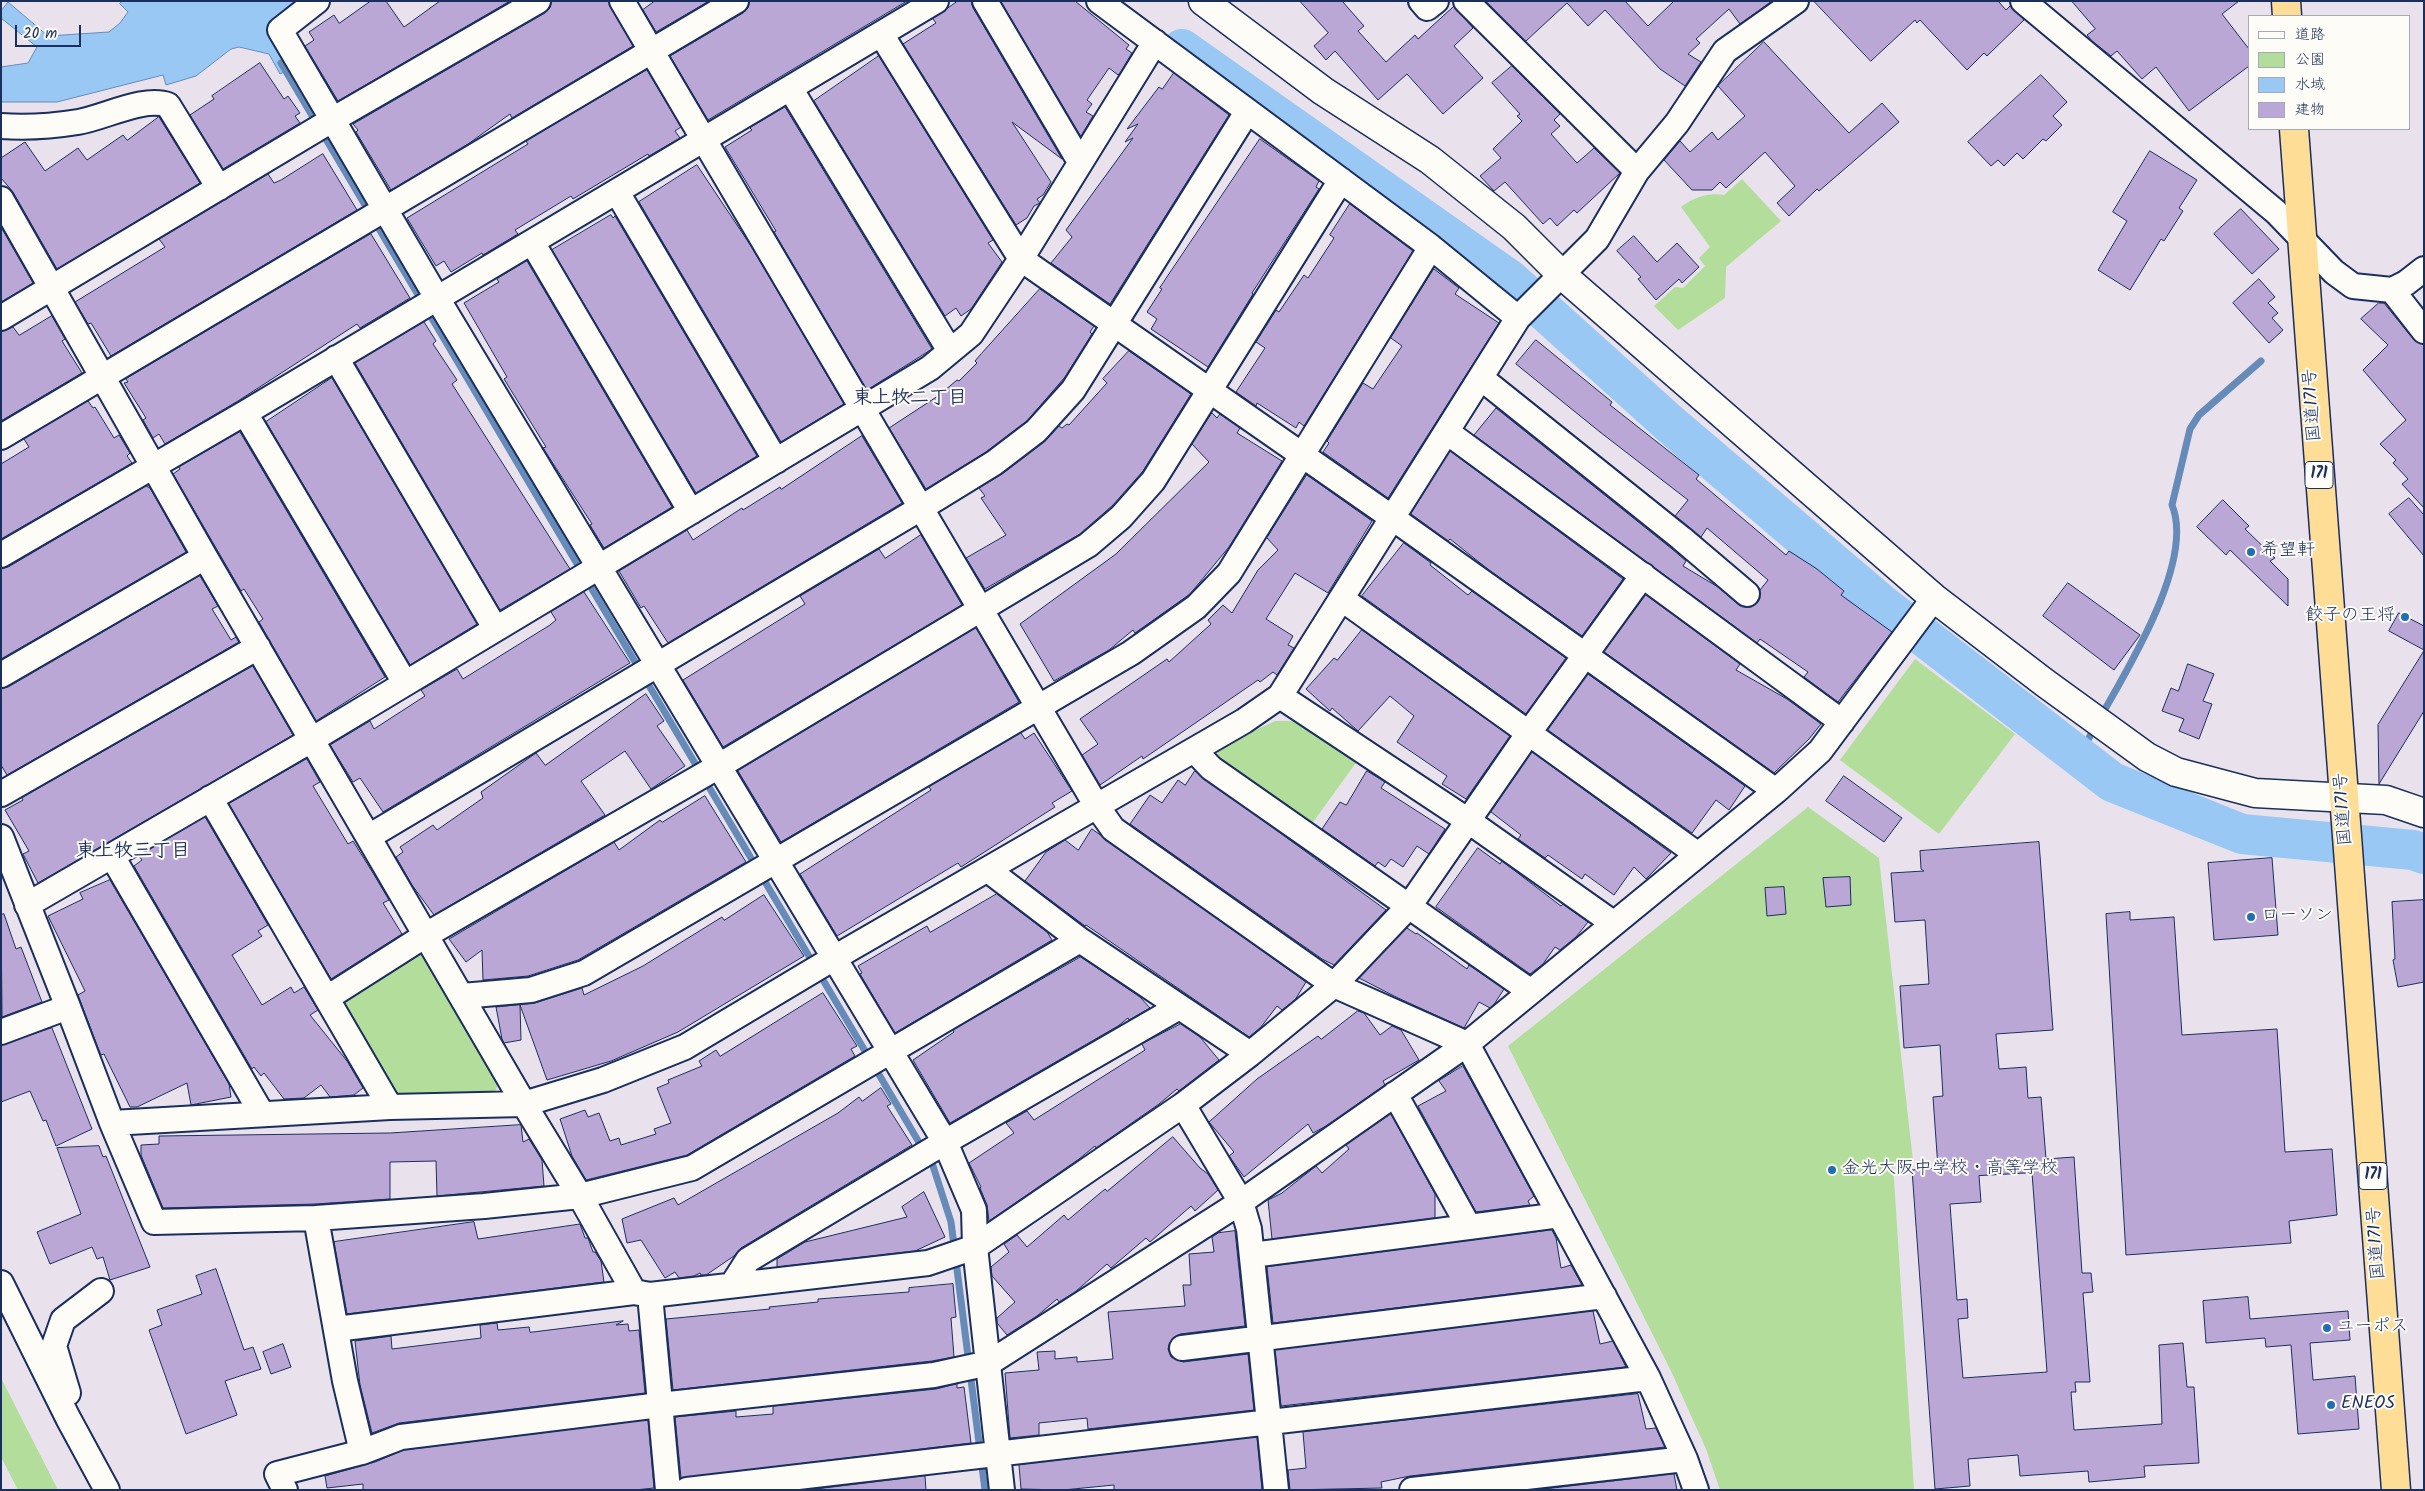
<!DOCTYPE html>
<meta charset="utf-8">
<style>
body{margin:0}
#map{position:relative;width:2425px;height:1491px;overflow:hidden;background:#e9e2ed;font-family:Kalam,"Klee One",sans-serif}
canvas{display:block}
.frame{position:absolute;inset:0;border:2px solid #1b2f5e;pointer-events:none}
.legend{position:absolute;left:2248px;top:15px;width:162px;height:115px;box-sizing:border-box;background:#fdfcf7;border:1px solid #a3aaba;margin:0;padding:6px 9px;list-style:none;font-size:15px;color:#1b2f5e}
.legend li{display:flex;align-items:center;gap:10px;height:25px}
.legend b{width:25px;border:1px solid #a3aaba}
.scale{position:absolute;left:15px;top:25px;width:66px;height:22px;box-sizing:border-box;border:2px solid #1b2f5e;border-top:0;padding-left:6px;font-size:15px;line-height:18px;white-space:nowrap;color:#1b2f5e;-webkit-text-stroke:4px #fdfcf7;paint-order:stroke}
</style>
<div id="map">
<canvas width="2425" height="1491"></canvas>
<div class="frame"></div>
<ul class="legend">
<li><b style="height:6px;background:#fdfcf7"></b>道路</li>
<li><b style="height:14px;background:#b2dd9a"></b>公園</li>
<li><b style="height:14px;background:#99c8f4"></b>水域</li>
<li><b style="height:14px;background:#baa7d6"></b>建物</li>
</ul>
<div class="scale">20 m</div>
</div>
<script>
const ctx = document.querySelector('canvas').getContext('2d');
ctx.lineJoin = 'round';
function paint(path, color) { ctx.fillStyle = color; ctx.fill(path, 'evenodd'); }
function trace(path, color, width, dash) { ctx.strokeStyle = color; ctx.lineWidth = width; ctx.lineCap = dash ? 'butt' : 'round'; ctx.setLineDash(dash || []); ctx.stroke(path); }
function label(font, color, halo, rows, align = 'center') {
  ctx.font = font + ' Kalam,"Klee One",sans-serif'; ctx.lineWidth = 4; ctx.setLineDash([]); ctx.textBaseline = 'middle'; ctx.strokeStyle = halo; ctx.fillStyle = color; for (const [text, x, y, turn = 0] of rows) {
    ctx.save(); ctx.translate(x, y); ctx.rotate((+turn || 0) * Math.PI / 180); ctx.textAlign = isNaN(turn) ? turn : align; if (halo) ctx.strokeText(text, 0, 0); ctx.fillText(text, 0, 0); ctx.restore();
  }
}
paint(new Path2D(`
 M1742,179L1781,221L1726,267L1725,298L1678,330L1654,306L1675,287L1683,288L1705,266L1699,258L1710,247L1681,207C1694,197 1708,192 1724,195Z
 M1915,659L2015,734L1939,834L1840,760Z
 M1275,721H1299L1358,760L1311,825L1214,757L1224,745Z
 M1808,807L1879,858L1913,1161L1893,1164L1914,1490H1720L1706,1449L1671,1371L1508,1046Z
 M425,950L500,1081L495,1092L399,1101L337,1000Z
 M1,1378L58,1490H18L1,1457Z`), '#b2dd9a');
const water = new Path2D(`
 M122,1H300L271,24L291,69L280,74L269,54L239,47L231,49L196,76L166,85L163,75L57,102H1V67L28,63L37,47L1,18V11L8,2L48,36L109,32L120,23L128,12L120,4Z`);
paint(water, '#99c8f4');
trace(water, '#678bb8', 1);
trace(new Path2D(`
 M281,63L933,1166L951,1222L985,1490
 M2100,718C2128,668 2195,561 2172,505L2190,429L2199,415L2261,361
 M2079,756L2095,727`), '#678bb8', 7);
trace(new Path2D(`
 M1182,49L1510,280L1670,424L1880,603L2112,782L2242,834L2413,850L2424,854`), '#99c8f4', 40);
const building = new Path2D(`
 M371,1H386L404,27L440,1H510L338,101L305,46L314,40L309,32L334,15L339,23Z
 M552,1H608L633,46L512,118L510,114L468,144L391,190L356,132L358,130L353,124L545,13L550,8Z
 M655,1H709L656,32L643,10Z
 M750,1H907L708,120L670,56L743,13L748,8Z
 M958,1H971L973,8L1062,159L1012,122L1051,182L1043,195L1037,199L1040,203L1034,206L1027,218L1016,225L903,44L936,23L933,19Z
 M1001,1H1075L1129,45L1126,49L1132,53L1120,73L1118,75L1109,68L1087,100L1092,104L1086,112L1093,116L1081,136Z
 M1300,1H1342L1364,26L1358,31L1386,62L1415,35L1418,39L1454,6L1473,28L1454,46L1483,78L1443,114L1407,74L1378,100L1335,51L1326,60L1314,46L1328,33Z
 M1486,1H1625L1648,26L1674,1H1772L1740,24L1729,9L1696,39L1700,43L1688,54L1701,62L1685,86L1660,69L1605,10L1588,26L1567,3L1526,41Z
 M1814,1H1998L2006,10L2010,6L2024,20L1987,56L1984,53L1967,70L1920,20L1917,23L1915,20L1871,61Z
 M2072,1H2239L2222,14L2249,49V66L2189,111L2156,67L2142,79L2117,51L2111,56L2092,41L2087,35L2095,29Z
 M1764,42L1849,133L1882,103L1899,122L1819,191L1817,189L1789,216L1777,203L1795,186L1765,152L1726,188L1720,182L1712,190H1692L1664,160L1680,141L1690,152L1712,132L1718,140L1745,116L1718,86Z
 M879,56L993,240L988,243L1002,262L971,309L961,316L956,308L945,316L814,101Z
 M260,63L284,99L288,96L300,113L295,116L300,123L223,169L190,115L214,99L212,96Z
 M1512,66L1560,114L1554,120L1560,126L1551,134L1577,163L1594,148L1620,173L1577,213L1574,210L1557,226L1550,218L1543,224L1505,182L1494,191L1480,176L1501,158L1493,149L1522,121L1517,116L1520,114L1492,83Z
 M647,70L681,127L675,131L680,138L649,156L648,154L573,199L571,196L515,230L518,234L483,255L482,253L451,272L444,261L436,266L407,218L528,144L526,141Z
 M1174,73L1229,115L1110,304L1051,263L1072,237L1066,230L1133,138L1125,142L1138,124L1127,129L1159,87L1162,89Z
 M2041,75L2067,102L2053,116L2062,125L2046,141L2043,139L2023,159L2017,153L2004,166L1998,160L1991,166L1968,142Z
 M785,107L932,349L867,390L774,232L776,231L725,147L752,130L750,128Z
 M159,117L200,183L57,269L13,192L1,178V158L25,142L45,171L78,148L87,160L123,135L127,140Z
 M1260,139L1319,181L1316,187L1319,189L1252,293L1253,294L1208,367L1151,329L1157,319L1147,312L1162,289L1160,288Z
 M2150,151L2197,180L2179,208L2183,211L2164,241L2161,239L2130,290L2098,270L2127,221L2113,212Z
 M323,154L357,210L111,356L91,323L88,324L75,302L165,247L159,239L268,174L274,183L281,180Z
 M697,165L751,246L844,404L781,442L639,202Z
 M1350,204L1413,251L1304,426L1299,422L1296,428L1257,403L1256,406L1236,392L1265,348L1256,342L1276,310L1279,312L1304,275L1308,278L1334,238L1330,235Z
 M2241,209L2279,249L2252,274L2214,234Z
 M611,215L613,218L615,216L757,456L696,493L552,250Z
 M1,227L33,283L1,302Z
 M371,234L410,298L360,328L357,324L238,401L165,444L159,434L153,438L143,420L146,418L124,383L128,382L126,379Z
 M1634,236L1657,262L1677,243L1699,267L1682,283L1679,279L1656,300L1638,279L1641,277L1617,251Z
 M527,261L672,507L604,548L590,525L592,524L543,448L546,447L504,379L507,377L464,303L499,282L497,279Z
 M1434,269L1459,288L1455,294L1499,323L1388,498L1323,452L1329,443L1327,441L1363,383L1373,389L1402,346L1391,338Z
 M2259,279L2275,297L2268,303L2278,313L2272,318L2283,330L2269,343L2233,303Z
 M1040,289L1094,326L1090,332L1092,334L1065,377L1027,421L986,452L926,489L889,428L938,396L957,380L959,381L977,363L975,361L981,354Z
 M2379,303H2384L2388,308L2414,340L2424,344V508L2402,484L2408,479L2393,463L2396,460L2380,444L2406,420L2363,370L2388,345L2361,319Z
 M52,316L65,339L62,341L82,373L1,421V332L13,327L19,335Z
 M424,322L436,341L433,344L457,380L452,384L570,569L500,610L355,363Z
 M1536,340L1612,402L1610,405L1699,475L1696,479L1786,555L1789,551L1817,569L1844,591L1841,595L1892,632L1838,702L1804,677L1808,672L1760,639L1757,643L1474,435L1496,408L1672,549L1686,561L1683,566L1718,587L1739,605L1751,607L1758,602L1760,590L1768,580L1707,528L1701,537L1675,516L1688,500L1600,432L1516,364Z
 M1129,351L1191,394L1143,471L1113,505L1080,534L985,589L966,558L1006,535L981,498L985,496L979,488L1002,474L1044,442L1059,426L1062,428L1067,424L1069,425L1107,383L1103,379Z
 M332,378L477,624L410,665L266,422Z
 M88,401L93,408L95,407L114,438L119,435L130,453L127,456L132,463L1,539V464L29,447L24,439Z
 M1212,413L1217,418L1220,414L1240,428L1237,433L1282,461L1229,547L1190,594L1135,633L1133,630L1109,650L1054,681L1020,624L1116,554L1209,462L1192,444Z
 M240,432L385,677L316,721L259,622L263,619L244,589L241,591L173,474L180,469L179,467Z
 M862,436L902,503L668,643L644,606L641,608L619,571L687,530L693,540L742,508L743,510L780,487L781,489Z
 M1450,451L1623,579L1582,636L1489,570L1450,539L1448,541L1411,514Z
 M1307,475L1372,521L1328,593L1295,573L1266,619L1293,636L1288,645L1294,648L1277,675L1273,672L1260,682L1258,680L1143,759L1142,756L1100,785L1082,755L1098,744L1080,719L1167,659L1169,662L1211,624L1208,620L1223,605L1232,613L1258,570L1278,550L1267,538Z
 M146,486L150,488L186,552L1,659V569L8,567Z
 M2409,498L2424,515V556L2389,514Z
 M2223,500L2249,526L2245,529L2275,558L2270,561L2288,579V606L2230,550L2226,555L2197,527Z
 M921,535L962,605L723,747L683,680L805,604L800,596L879,549L885,558Z
 M1404,543L1431,563L1430,565L1468,595L1472,591L1566,658L1526,714L1362,596Z
 M200,576L218,606L212,609L231,640L236,637L239,642L7,775L1,765V689L8,687Z
 M2068,583L2140,635L2114,670L2043,616Z
 M584,592L630,663L383,812L360,778L353,782L330,745L370,721L374,729L425,696L421,690L457,669L463,679L550,625L556,620L551,612Z
 M1646,595L1740,664L1736,670L1787,699L1821,724L1809,739L1774,773L1604,652Z
 M2399,613L2424,626V650L2389,631Z
 M976,628L1019,702L781,842L738,771Z
 M1362,630L1510,736L1466,799L1442,784L1447,776L1397,742L1414,716L1390,696L1358,731L1332,708L1330,711L1306,689L1334,658L1337,660Z
 M2424,651V711L2379,784L2378,725Z
 M2188,664L2214,674L2203,701L2212,704L2199,739L2179,731L2184,719L2162,711L2171,688L2178,691Z
 M253,666L293,735L38,883L23,854L29,851L5,810L23,800L22,798Z
 M1588,674L1745,786L1729,810L1716,800L1692,833L1548,730Z
 M646,694L664,721L657,726L685,766L651,789L625,751L581,781L605,815L434,915L412,885L396,857L403,852L400,847L433,825L437,830L483,798L481,792L536,753L545,765Z
 M1021,733L1025,739L1034,733L1072,791L1052,803L1055,807L961,867L958,863L837,936L800,874L931,790L929,787Z
 M1532,752L1671,853L1646,879L1634,867L1614,895L1585,874L1582,879L1548,855L1545,858L1518,839L1521,835L1491,812Z
 M307,759L320,782L313,786L348,844L353,841L373,873L389,900L383,903L402,934L331,979L229,804Z
 M1195,771L1386,910L1334,965L1322,959L1130,824L1150,795L1162,803L1178,780L1185,785Z
 M1367,771L1385,782L1381,788L1445,829L1429,854L1417,846L1403,867L1391,859L1385,867L1378,862L1375,866L1322,829L1340,802L1346,805Z
 M1844,776L1902,818L1884,842L1826,801Z
 M705,796L746,862L578,960L528,976L483,980L482,950L466,962L449,939L614,842L619,850L660,820L662,822Z
 M205,817L268,925L258,931L262,936L232,955L262,1005L291,987L294,993L304,987L318,1010L310,1015L347,1061L363,1088L354,1095L330,1097L321,1085L304,1098L284,1099L264,1073L261,1076L254,1067L252,1069L134,866L142,860L139,856Z
 M1092,829L1306,982L1295,1000L1282,1010L1277,1006L1261,1027L1249,1037L1086,925L1085,926L1025,881L1046,852L1065,840L1078,850Z
 M2039,842L2053,1030L1996,1034L1999,1069L2026,1067L2028,1098L2041,1097L2046,1159L2074,1157L2082,1273H2091L2093,1292L2083,1293L2090,1382H2075L2076,1392H2071L2074,1430L2162,1424L2159,1345L2183,1343L2187,1387H2194L2199,1463L2144,1466L2145,1477L2089,1482L2088,1471L2020,1476L2018,1455L1968,1459L1970,1486L1935,1489L1912,1170L1938,1168L1933,1097L1943,1096L1940,1045L1904,1048L1900,986L1929,984L1925,920L1895,922L1891,873L1924,871L1921,869L1920,851ZM2032,1173L2047,1372L1963,1378L1958,1319L1968,1318L1967,1299L1957,1300L1950,1204L1981,1202L1979,1176Z
 M1478,848L1500,864L1502,861L1561,906L1563,904L1588,922L1576,937L1560,950L1555,947L1543,964L1530,974L1436,907Z
 M2272,858L2278,935L2214,940L2208,863Z
 M1850,877L1851,905L1826,907L1823,878Z
 M110,880L229,1084L231,1097L191,1105L187,1083L137,1107H130L104,1054L101,1055L100,1053L78,995L85,991L48,916L83,899L80,893Z
 M1784,887L1786,914L1767,916L1765,888Z
 M997,894L1047,932L1052,940L895,1033L860,974L862,973L858,966L927,926L930,932Z
 M764,895L804,956L678,1032L611,1061L547,1080L520,1005L521,1040L504,1043L502,1039L496,1007L535,1003L582,988L584,995L643,966L722,917L724,920Z
 M2424,900V982L2398,987L2393,960L2395,959L2392,902Z
 M2130,912V920L2174,917L2182,1035L2277,1029L2285,1152L2332,1149L2337,1215L2289,1221L2291,1243L2126,1255L2106,914Z
 M4,914L16,949L21,947L42,1002L2,1017L1,915Z
 M1407,928L1416,934L1417,933L1467,969L1469,965L1504,989L1495,1003L1490,1008L1479,1002L1464,1028L1398,998L1359,978Z
 M1081,957L1140,997L1150,1008L1129,1020L1128,1018L1118,1026L950,1123L913,1060L954,1032L953,1030Z
 M823,993L857,1046L851,1049L855,1056L687,1155L586,1180L572,1156L560,1119L585,1110L588,1117L599,1113L610,1141L619,1138L621,1145L656,1134L654,1129L671,1123L657,1088L669,1083L668,1080L702,1066L699,1061L716,1050L720,1056Z
 M1358,1011L1364,1013L1380,1035L1392,1026L1401,1030L1419,1060L1383,1081L1385,1085L1326,1126L1313,1133L1308,1124L1244,1177L1229,1156L1234,1152L1209,1122L1257,1079L1318,1036L1321,1039Z
 M1181,1024L1200,1037L1219,1060L1179,1091L1177,1089L1159,1104L1096,1148L1095,1146L1079,1159L989,1221L987,1205L980,1188L981,1187L969,1163L1014,1133L1006,1123L1027,1111L1034,1120L1145,1050L1142,1044Z
 M52,1028L92,1129L56,1146L46,1120L43,1121L30,1091L1,1102V1045Z
 M1463,1066L1534,1196L1528,1201L1530,1205L1476,1212L1418,1106L1446,1091L1439,1081Z
 M881,1088L891,1104L887,1106L912,1145L741,1248L734,1256L706,1275H701L700,1273L694,1276L679,1278L675,1272L665,1278L641,1240L627,1243L622,1219L674,1198L678,1205L838,1113L859,1097L862,1101Z
 M1391,1114L1435,1194V1218L1272,1239L1268,1200L1282,1193L1316,1166L1322,1173L1349,1149L1346,1145Z
 M521,1125L523,1142L529,1139L542,1160L544,1186L437,1196L436,1161L390,1162V1199L315,1204L163,1208L141,1155V1145L159,1144V1136L390,1133Z
 M1173,1137L1200,1168L1208,1174L1218,1190L1195,1211L1191,1206L1150,1242L1146,1238L1111,1268L1107,1264L1075,1292L1059,1302L1057,1299L1037,1316L1007,1335L997,1323V1318L1015,1302L992,1276L991,1267L1009,1252L1004,1244L1017,1235L1027,1247L1064,1215L1068,1220L1105,1189L1107,1191Z
 M99,1146L103,1157L106,1156L150,1267L110,1280L103,1257L97,1259L92,1247L50,1264L37,1232L81,1214L57,1148Z
 M924,1192L945,1237L915,1251L777,1267V1259L805,1242L907,1217L902,1207Z
 M474,1222L478,1239L580,1224L585,1238H588L593,1252H595L601,1261L604,1282L347,1314L334,1242Z
 M1552,1230L1556,1238L1561,1268L1571,1265L1582,1285L1273,1323L1267,1267Z
 M1235,1231L1245,1326L1180,1334L1170,1342L1168,1349L1171,1357L1183,1362L1248,1354L1254,1410L1088,1429L1087,1418L1039,1423V1435L1010,1438L1005,1373L1039,1370L1037,1352L1055,1351V1359L1077,1357V1362L1113,1359L1108,1312L1185,1306L1183,1285H1191L1189,1254L1214,1252L1212,1237L1218,1233Z
 M216,1269L244,1350L253,1347L261,1369L225,1381L237,1415L186,1434L149,1330L162,1325L157,1310L202,1294L196,1276Z
 M953,1284L956,1317L951,1318L954,1357L932,1361L673,1390L666,1319L770,1309L769,1307L818,1302V1299L909,1292V1288Z
 M2248,1297L2250,1319L2348,1311L2350,1340L2310,1343L2313,1380L2355,1376L2359,1429L2298,1434L2291,1345L2266,1347L2265,1338L2206,1343L2203,1301Z
 M1593,1311L1600,1344L1613,1341L1626,1367L1281,1406L1275,1350Z
 M623,1321L616,1325L628,1324L629,1331L639,1330L645,1393L399,1423L372,1433L360,1385L355,1341L391,1336L392,1349L481,1338L480,1325L497,1323L498,1330L529,1327L530,1332Z
 M283,1344L291,1367L271,1374L263,1352Z
 M957,1384V1388L964,1387L971,1443L681,1478L675,1417L736,1411V1417L773,1414V1406L936,1389Z
 M1638,1394L1646,1429L1656,1428L1665,1447L1410,1476L1381,1482L1382,1488L1290,1490L1288,1470L1306,1468L1303,1432Z
 M648,1420L654,1488L635,1490H363V1484L327,1488L325,1476L375,1462L404,1450Z
 M1257,1437L1262,1490H1114V1485L1063,1490L1021,1489L1019,1465Z
 M1674,1474L1677,1490H1536Z
 M925,1476L926,1490H808Z`);
paint(building, '#baa7d6');
trace(building, '#1b2f5e', 1);
const minor = new Path2D(`
 M317,1L280,30L437,298L945,1142L974,1210L975,1247L1002,1490
 M622,1L1096,805L1113,829L1334,985L1467,1044L1648,1378L1685,1459L1696,1490
 M985,1L1080,162
 M1099,1L1431,247L1518,318
 M1421,1L1427,8L1436,1
 M1466,1L1637,171
 M2023,1L2276,212L2334,272L2353,286L2392,290L2406,283L2424,269
 M881,34L1021,259L1394,519L1776,791
 M790,88L950,351
 M1,126C27,128 53,126 78,122C103,118 144,96 168,105L219,188
 M617,192L776,461
 M1,199L205,557L524,1104L580,1196L634,1292L650,1295L668,1490
 M532,242L691,512
 M2392,290L2424,331
 M1,318L332,120L538,1
 M336,358L495,628
 M1481,378L1681,538L1747,594
 M245,413L405,683
 M1447,432L1842,722
 M1,437L736,1
 M1,555L245,413L936,1
 M1342,599L1697,854
 M1,675L205,557
 M1280,696L1467,820L1613,923
 M1195,751L1211,768L1530,991
 M1,794L258,647
 M210,798L390,1107
 M370,836L921,508L994,463L1036,431L1073,390L1247,112
 M1,837L68,1007L1,1032
 M112,856L262,1114
 M988,870L1080,940L1250,1054
 M27,905L313,739L930,368L971,334L1021,259L1155,42
 M462,996L531,990L584,973L1131,653L1196,607L1229,573L1431,247
 M327,998L426,935L719,766L1088,545L1121,517L1153,481L1341,180
 M68,1007L112,1123L154,1222L316,1218L345,1381L362,1452
 M1395,1094L1469,1227L1560,1215
 M1183,1105L1241,1202L1249,1229L1276,1490
 M112,1123L390,1107L524,1104L603,1080L685,1047L834,958L1244,721L1280,696L1518,318L1597,239L1637,171L1677,123L1725,51L1796,1
 M316,1218L484,1206L580,1196L692,1168L1080,940
 M1252,1255L1469,1227
 M1,1283L68,1418L107,1490
 M732,1285L748,1260L945,1142L1179,1007
 M650,1295L928,1263L975,1247L1183,1105L1250,1054L1334,985L1410,905L1528,734L1643,575
 M336,1329L634,1292
 M1182,1348L1604,1296
 M68,1393L54,1346L63,1320L101,1291
 M285,1490L277,1474L362,1452L401,1437L660,1405L934,1375L989,1363L1241,1202L1467,1044L1776,791L1820,751L1934,598
 M687,1490L1648,1378
 M1412,1490L1685,1459`);
const tertiary = new Path2D(`
 M1203,1L1323,91L1430,160L1514,227L1562,275L1934,598L2045,683L2147,757L2176,772L2255,793L2386,800L2424,813`);
const trunk = new Path2D(`
 M2286,1L2287,16
 M2294,129L2396,1490`);
trace(minor, '#1b2f5e', 28);
trace(tertiary, '#1b2f5e', 31);
trace(trunk, '#1b2f5e', 31);
trace(minor, '#fdfcf7', 24);
trace(tertiary, '#fdfcf7', 28);
trace(trunk, '#fedd96', 28);
for (const [x, y, r, color] of [
 [2251,552,5,"#1f6fb2"],
 [2405,617,5,"#1f6fb2"],
 [2251,917,5,"#1f6fb2"],
 [1832,1170,5,"#1f6fb2"],
 [2327,1328,5,"#1f6fb2"],
 [2331,1405,5,"#1f6fb2"]
]) { const dot = new Path2D(); dot.arc(x, y, r, 0, 2 * Math.PI); ctx.fillStyle = color; ctx.fill(dot); trace(dot, '#fdfcf7', 2); }
for (const [x, y, w] of [
 [2319,475,28],
 [2373,1176,28]
]) { const box = new Path2D(); box.roundRect(x - w / 2, y - 13.5, w, 27, 4); ctx.fillStyle = '#fdfcf7'; ctx.fill(box); trace(box, '#1b2f5e', 1); }
label('bold 16px', '#1b2f5e', null, [
 ["171",2319,475],
 ["171",2373,1176]
]);
label('18px', '#1b2f5e', '#fdfcf7', [
 ["国道171号",2314,405,-94],
 ["国道171号",2345,809,-94],
 ["国道171号",2378,1243,-94]
]);
label('18px', '#1b2f5e', '#fdfcf7', [
 ["希望軒",2261,552],
 ["餃子の王将",2395,617,"right"],
 ["ローソン",2261,917],
 ["金光大阪中学校・高等学校",1842,1170],
 ["ユーポス",2337,1328],
 ["ENEOS",2341,1405]
], 'left');
label('bold 19px', '#1b2f5e', '#fdfcf7', [
 ["東上牧二丁目",910,400],
 ["東上牧三丁目",133,853]
]);
</script>
